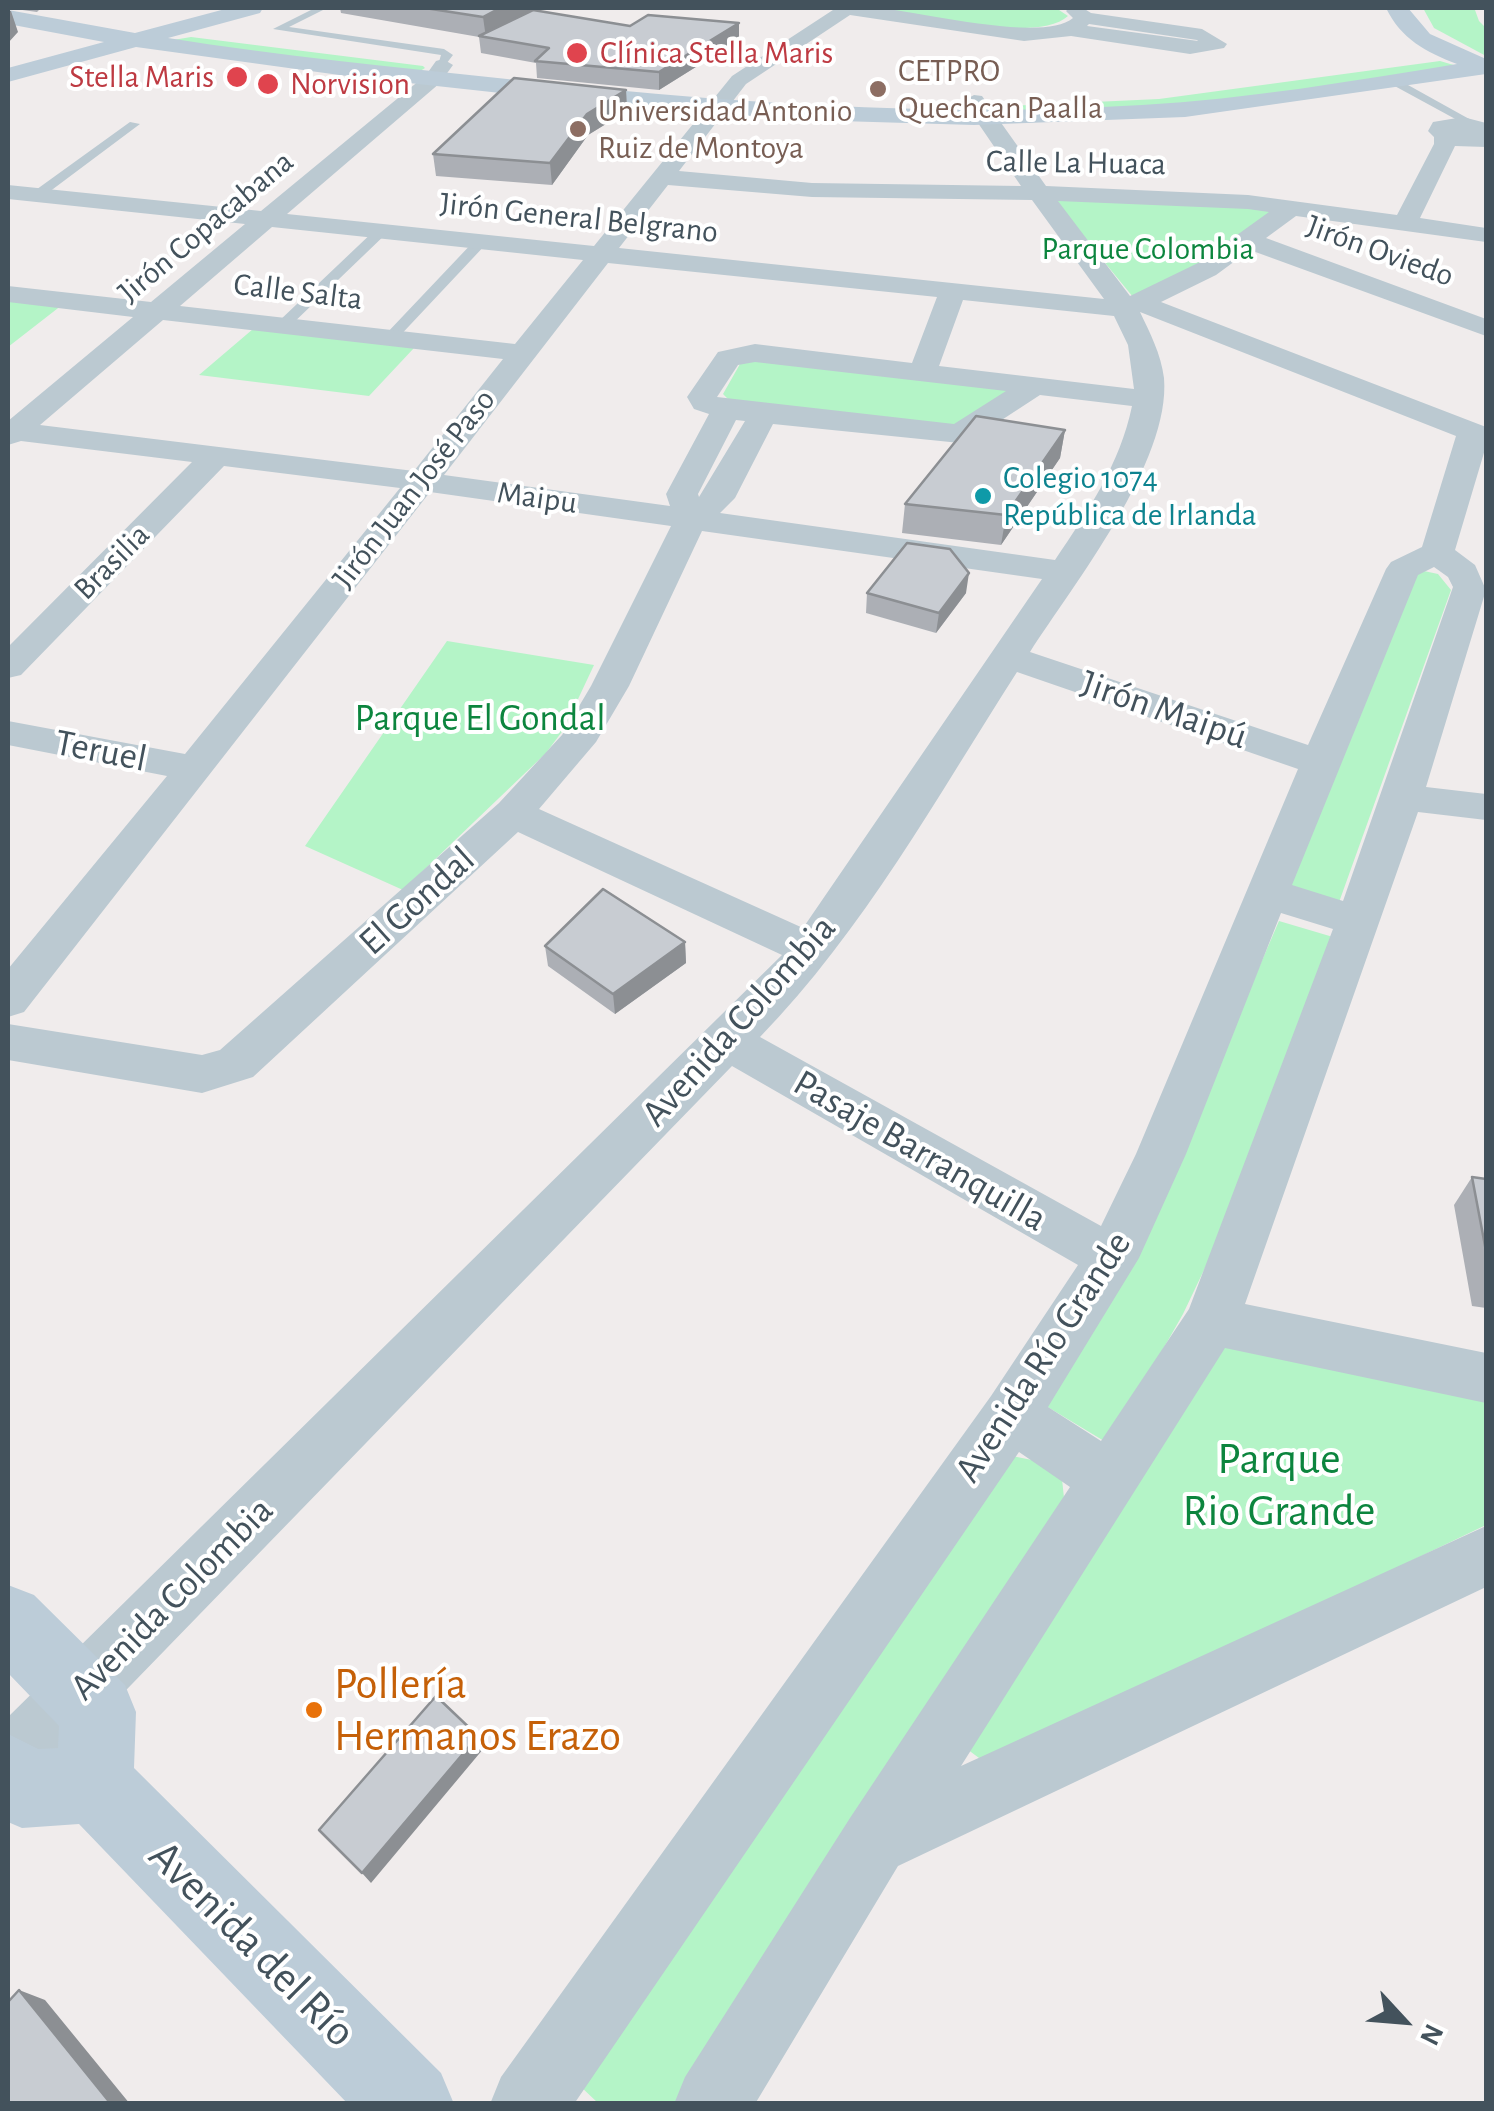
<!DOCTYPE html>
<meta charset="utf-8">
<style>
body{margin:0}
#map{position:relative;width:1494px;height:2111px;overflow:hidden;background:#f0ecec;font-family:"Alegreya Sans",sans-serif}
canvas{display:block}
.frame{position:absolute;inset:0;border:10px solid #43525c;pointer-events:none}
.north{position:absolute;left:1354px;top:1971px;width:100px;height:100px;-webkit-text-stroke:8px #fff;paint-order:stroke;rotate:116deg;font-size:28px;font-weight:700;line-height:40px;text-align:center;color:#43525c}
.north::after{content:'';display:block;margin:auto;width:35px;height:45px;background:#43525c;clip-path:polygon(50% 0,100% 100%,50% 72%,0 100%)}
</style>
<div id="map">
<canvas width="1494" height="2111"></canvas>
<div class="frame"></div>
<div class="north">N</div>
</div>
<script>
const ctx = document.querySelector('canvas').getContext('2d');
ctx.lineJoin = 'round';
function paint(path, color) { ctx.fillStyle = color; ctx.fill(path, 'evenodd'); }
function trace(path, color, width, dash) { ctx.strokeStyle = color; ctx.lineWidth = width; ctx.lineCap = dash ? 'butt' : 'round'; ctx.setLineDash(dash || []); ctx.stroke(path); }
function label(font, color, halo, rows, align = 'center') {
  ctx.font = font + ' "Alegreya Sans",sans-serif'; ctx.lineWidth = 8; ctx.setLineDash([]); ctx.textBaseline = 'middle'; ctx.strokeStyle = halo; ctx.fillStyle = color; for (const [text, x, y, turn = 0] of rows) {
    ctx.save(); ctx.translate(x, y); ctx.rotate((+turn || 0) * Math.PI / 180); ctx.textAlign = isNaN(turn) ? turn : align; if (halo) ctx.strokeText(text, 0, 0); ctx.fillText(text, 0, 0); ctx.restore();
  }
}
paint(new Path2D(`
 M870,8H1056L1068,16C1037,45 912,14 870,8Z
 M1423,8L1475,10L1479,21L1486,28V56L1434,28Z
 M191,37L423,66L425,68L417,73L167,41Z
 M1440,61L1457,66L1209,105L995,114L985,107L1159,99Z
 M1060,199L1270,208L1279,214L1258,235L1133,297L1056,203Z
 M8,299L62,305L8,347Z
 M253,329L414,348L369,396L199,375Z
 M748,360L1006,387L1010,394L959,429L730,401L723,394L740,364Z
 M1424,571L1438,574L1451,590L1338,905L1284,887L1414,573Z
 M447,641L594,665L564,729L546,753L403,890L305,846Z
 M1279,921L1333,937L1224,1228L1183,1314L1109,1444L1041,1403L1154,1211Z
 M1218,1343L1486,1394V1525L987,1764L967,1749Z
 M1007,1455L1037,1461L1062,1479L1064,1498L679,2103H598L580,2086Z`), '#b4f4c7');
paint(new Path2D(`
 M315,8H327L289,27L444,49L453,55L443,68L438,65L441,55L273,29Z
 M1391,80H1399L1480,125L1470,127L1391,84Z
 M130,122L140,124L41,198H33V192Z
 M377,228L389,231L288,328H278V322Z
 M476,239L488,242L395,341H385V335Z`), '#bbc9d1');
paint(new Path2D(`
 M836,8C849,8 862,7 875,8C918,10 1042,44 1073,18L1066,11L1069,8H1083L1091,13L1202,29L1227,44L1224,48L1190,54L1071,36L1024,41L850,15L746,84L679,171L812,183L1021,186L963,101L974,95L982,96L1046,186L1248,195L1397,215L1434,144V137L1428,131L1433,122L1463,117L1486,123V147L1455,146L1420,218L1486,228V242L1296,216L1266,238L1486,319V336L1250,250L1216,275L1161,302L1486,427V446L1455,550L1475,565L1486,590L1426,787L1486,794V820L1418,812L1245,1304L1486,1353V1403L1225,1348L961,1766L1486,1526V1587L898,1866L755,2104H674L685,2077L850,1818L1070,1487L1019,1452L574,2104H490L501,2077L991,1396L1078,1265L732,1066L32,1787L8,1796V1717L782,955L518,832L253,1077L202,1093L8,1060V1024L202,1055L220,1050L499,803L562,735L591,686L671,526L430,492L24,1012L8,1017V969L167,776L8,745V721L185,754L400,488L224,466L21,675L8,678V647L192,462L21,441L8,445V421L133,317L8,302V286L151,302L245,224L8,199V185L261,211L426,75L436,61L443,59L453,65L440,83L287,214L594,246L732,76ZM1089,24L1197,40L1198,41L1087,26ZM668,185L812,197L1032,200L1104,299L619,248ZM1058,201L1248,209L1269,212L1198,263L1130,296ZM272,227L583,260L515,344L180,306ZM608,263L937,297L912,363L755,344L718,352L687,397L694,409L709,414L666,494L670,506L444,475ZM963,300L1114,316L1128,345L1134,389L939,366ZM1140,312L1456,436L1422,547L1391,562L1386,569L1308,745L1030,652C1073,585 1171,462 1164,378C1161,354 1150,333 1140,312ZM163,320L503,359L414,471L40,425ZM755,362L1006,391L954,424L717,397L738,365ZM1040,395L1132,406C1120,464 1088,511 1055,560L720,513L735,498L773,424L960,443L971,440ZM736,420L745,421L699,497L698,494ZM702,531L1042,579L803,928L539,809L596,742L629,686ZM1434,567L1448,577L1453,587L1343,901L1292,885L1418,575ZM1017,672L1298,769L1136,1154L1101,1226L760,1037C863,931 937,797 1017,672ZM1281,913L1333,929L1189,1309L1101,1441L1048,1407L1139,1258L1186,1154Z`), '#bbc9d1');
paint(new Path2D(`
 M229,8H263L260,13L168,38C280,56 394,67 507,79C717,102 930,118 1142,105C1248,99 1353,81 1457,64C1426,52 1401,39 1386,8H1408L1430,34L1486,59V74L1185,117L974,125L806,120L638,108L354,77L136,47L8,82V68L104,42L8,24V10L135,33Z
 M8,1585L34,1595L125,1685L136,1712L134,1768L441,2073L454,2104H348L79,1824L22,1828L8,1822V1734L38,1749L58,1748L59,1726L8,1673Z`), '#bcccd8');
paint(new Path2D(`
 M8,8H41L37,12Z
 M340,8H537L532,11L630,26L739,40L659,90L537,78L536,63L481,53L479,37L341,13Z
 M626,90L627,111L588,135L552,185L436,176L433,154Z
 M1065,430L1060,458L1001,545L902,533L905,504Z
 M867,593H966L936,633L866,613Z
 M685,942L686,963L615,1014L548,966L545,946Z
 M1472,1177L1486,1179V1308L1472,1306L1454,1205Z`), '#acafb5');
paint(new Path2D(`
 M500,8H537L486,38L483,17Z
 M8,11H11L18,32L8,43Z
 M739,23V40L659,90V72Z
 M626,90L627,111L588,135L552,185L550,163L587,114Z
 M1065,430L1060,458L1001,545L1006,515Z
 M969,573L966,593L936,633L939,613Z
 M685,942L686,963L615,1014L613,994Z
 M478,1736L484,1748L371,1883L362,1873Z
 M19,1990L45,2000L130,2104H111Z`), '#8c8f93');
const building = new Path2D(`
 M425,8H500L483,17Z
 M533,10L630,26L648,15L739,23L659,72L535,61L549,48L479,36Z
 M514,78L626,90L587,114L550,163L433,154Z
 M976,416L1065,430L1006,515L905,504Z
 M907,543L950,549L969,573L939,613L867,593Z
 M603,889L685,942L613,994L545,946Z
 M1472,1177L1486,1179V1251Z
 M436,1696L478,1736L362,1873L319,1830Z
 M19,1990L111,2104H8V2002Z`);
paint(building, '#c8ccd2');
trace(building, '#8c8f93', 2.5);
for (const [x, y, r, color] of [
 [577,53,12,"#e0444e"],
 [237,77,12,"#e0444e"],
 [268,84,12,"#e0444e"],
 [878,89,10,"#8d6e63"],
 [578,129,10,"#8d6e63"],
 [983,496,10,"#0f9aa8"],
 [314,1710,10,"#e8710a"]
]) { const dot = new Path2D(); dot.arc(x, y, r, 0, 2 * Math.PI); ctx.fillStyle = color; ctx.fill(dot); trace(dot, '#fff', 4); }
label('32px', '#be3a42', '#fff', [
 ["Clínica Stella Maris",600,53],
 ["Stella Maris",214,77,"right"],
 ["Norvision",290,84]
], 'left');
label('32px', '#785e54', '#fff', [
 ["CETPRO",898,71],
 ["Quechcan Paalla",898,108],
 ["Universidad Antonio",598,111],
 ["Ruiz de Montoya",598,148]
], 'left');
label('32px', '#43525c', '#fff', [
 ["Calle La Huaca",1076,163,1],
 ["Jirón General Belgrano",579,218,6],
 ["Jirón Copacabana",206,227,-40],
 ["Jirón Oviedo",1380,251,20],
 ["Calle Salta",298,292,7],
 ["Jirón Juan José Paso",414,489,-52],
 ["Maipu",537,498,8],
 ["Brasilia",112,562,-45]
]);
label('32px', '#0c853e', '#fff', [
 ["Parque Colombia",1148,249]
]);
label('32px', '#0d838f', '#fff', [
 ["Colegio 1074",1003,478],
 ["República de Irlanda",1003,515]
], 'left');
label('38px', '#43525c', '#fff', [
 ["Jirón Maipú",1164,710,19],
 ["Teruel",101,751,11],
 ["El Gondal",417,901,-42],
 ["Avenida Colombia",739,1021,-48],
 ["Pasaje Barranquilla",920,1151,30],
 ["Avenida Río Grande",1043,1357,-57],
 ["Avenida Colombia",172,1599,-45]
]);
label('38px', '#0c853e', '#fff', [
 ["Parque El Gondal",480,719]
]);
label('45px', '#0c853e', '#fff', [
 ["Parque",1279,1459],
 ["Rio Grande",1279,1511]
]);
label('45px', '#c56008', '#fff', [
 ["Pollería",334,1684],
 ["Hermanos Erazo",334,1736]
], 'left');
label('45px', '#43525c', '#fff', [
 ["Avenida del Río",252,1944,45]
]);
</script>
